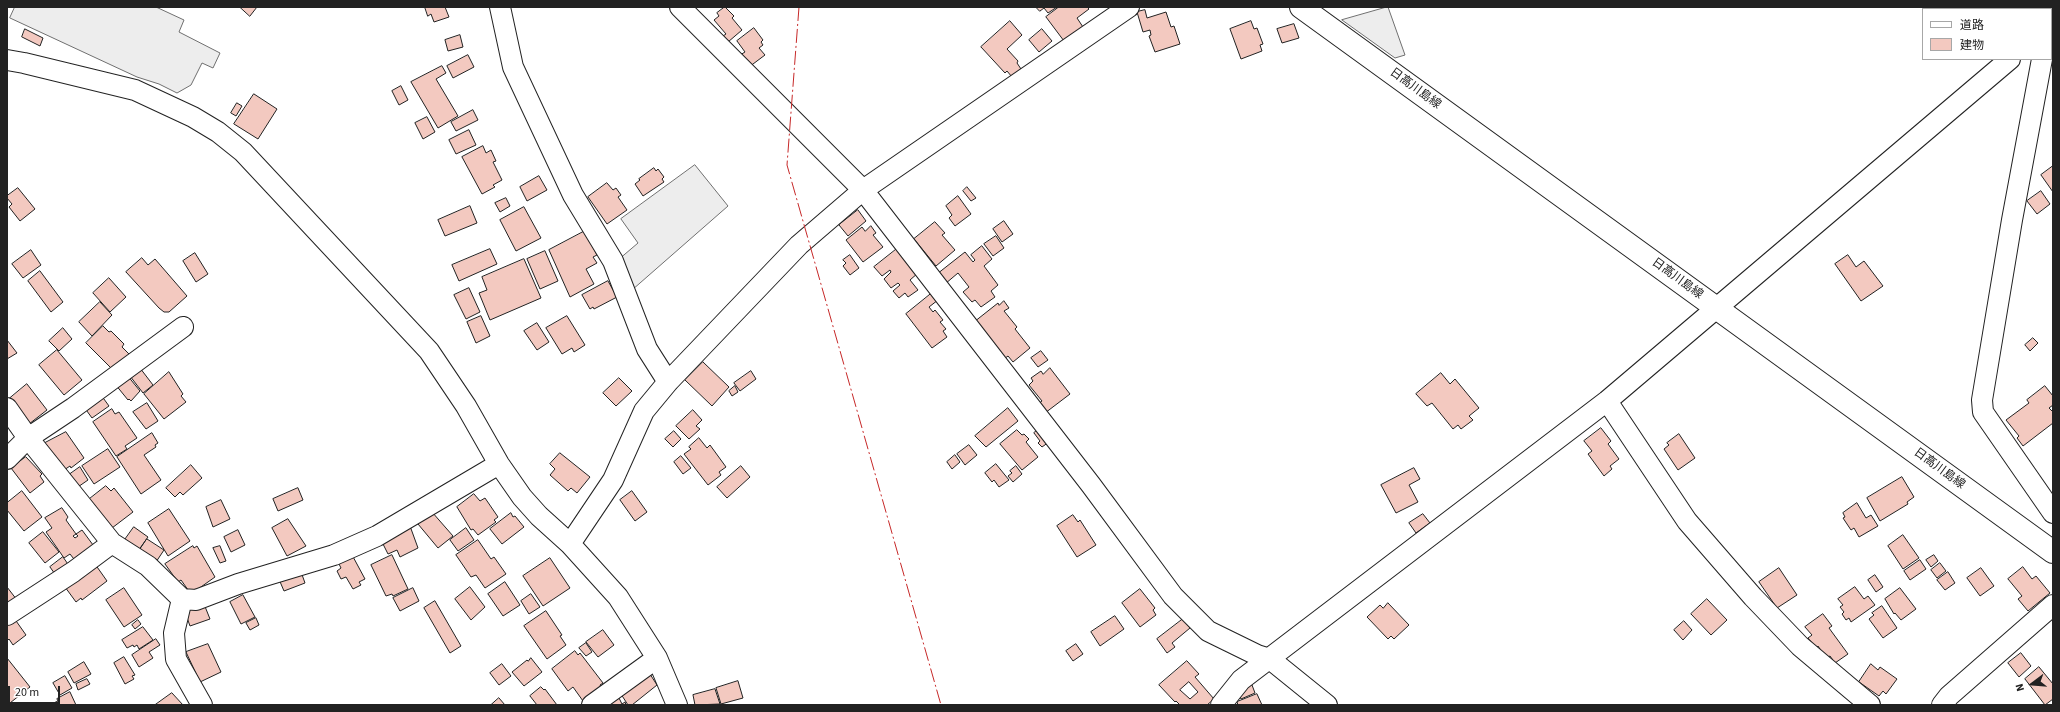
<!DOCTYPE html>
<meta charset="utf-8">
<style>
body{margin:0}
#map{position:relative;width:2060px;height:712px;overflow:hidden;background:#fff;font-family:"Source Sans 3","Noto Sans JP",sans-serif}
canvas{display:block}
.frame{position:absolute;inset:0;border:8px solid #222;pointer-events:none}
.legend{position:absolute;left:1922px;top:8px;width:130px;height:52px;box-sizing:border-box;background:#fff;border:1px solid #a7a7a7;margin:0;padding:5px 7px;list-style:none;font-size:12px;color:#222}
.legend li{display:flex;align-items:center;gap:8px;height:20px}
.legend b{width:20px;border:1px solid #a7a7a7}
.north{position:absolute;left:2012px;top:664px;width:40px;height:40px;-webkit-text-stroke:3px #fff;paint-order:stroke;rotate:254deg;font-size:11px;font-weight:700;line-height:16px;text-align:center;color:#222}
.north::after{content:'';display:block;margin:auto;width:14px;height:18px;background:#222;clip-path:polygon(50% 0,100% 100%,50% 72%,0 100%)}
.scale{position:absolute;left:8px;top:686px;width:52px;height:18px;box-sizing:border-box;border:2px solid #222;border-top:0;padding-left:5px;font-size:12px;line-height:14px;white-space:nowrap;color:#222;-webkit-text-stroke:3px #fff;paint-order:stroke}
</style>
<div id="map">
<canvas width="2060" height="712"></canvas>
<div class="frame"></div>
<ul class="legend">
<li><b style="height:5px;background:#fff"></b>道路</li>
<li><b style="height:11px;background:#f3c9c0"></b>建物</li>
</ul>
<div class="north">N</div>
<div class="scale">20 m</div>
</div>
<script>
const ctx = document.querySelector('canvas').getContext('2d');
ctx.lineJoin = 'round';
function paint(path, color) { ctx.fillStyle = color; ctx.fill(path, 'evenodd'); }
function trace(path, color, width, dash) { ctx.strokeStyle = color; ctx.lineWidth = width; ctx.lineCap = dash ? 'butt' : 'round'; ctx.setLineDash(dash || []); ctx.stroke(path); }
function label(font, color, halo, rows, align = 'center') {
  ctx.font = font + ' "Source Sans 3","Noto Sans JP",sans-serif'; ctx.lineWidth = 3; ctx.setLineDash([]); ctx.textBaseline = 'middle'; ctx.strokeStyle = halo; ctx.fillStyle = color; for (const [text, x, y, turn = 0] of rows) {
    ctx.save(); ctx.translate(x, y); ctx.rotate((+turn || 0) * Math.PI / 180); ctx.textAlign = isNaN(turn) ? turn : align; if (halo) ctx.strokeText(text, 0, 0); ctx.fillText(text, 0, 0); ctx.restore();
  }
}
const parking = new Path2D(`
 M15,7H156L184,20L179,32L220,53L213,68L202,63L191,85L177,93L159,84L137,77L10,18Z
 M1388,7L1405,55L1395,58L1342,20Z
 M695,165L728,206L632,290L618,260L638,243L621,219Z`);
paint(parking, '#ededed');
trace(parking, '#6f6f6f', 1);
const building = new Path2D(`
 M240,7H257L250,16Z
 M425,7H445L449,17L434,22L431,14L428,16Z
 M725,7L734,16L732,18L742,30L728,42L723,36L726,34L714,20L719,16L717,13Z
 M1036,7H1057L1048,13L1044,8L1040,11Z
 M1059,7H1087L1089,9L1077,18L1083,27L1064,41L1046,17Z
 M1145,10L1147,18L1166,12L1171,27L1174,26L1180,44L1155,52L1149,36L1151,35L1150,30L1143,32L1137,12Z
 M1010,21L1022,35L1007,49L1018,61L1017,63L1021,69L1012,77L1007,71L1005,73L981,47Z
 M1251,21L1254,29L1257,28L1263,44L1260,45L1262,51L1241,59L1230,29Z
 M1294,24L1299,38L1282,43L1277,29Z
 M754,28L763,40L761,42L763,45L759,48L765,55L749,67L740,55L745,52L737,41Z
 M25,29L43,38L40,46L22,37Z
 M1042,29L1052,41L1039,52L1029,40Z
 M460,35L463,47L448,51L445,40Z
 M468,55L474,67L453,78L447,66Z
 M442,66L446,73L436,79L458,116L438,128L411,82Z
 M401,86L408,100L399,105L392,91Z
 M254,94L277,109L258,139L234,124Z
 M237,103L242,106L236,116L231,113Z
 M473,110L478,120L456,131L451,122Z
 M427,117L435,132L423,139L415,123Z
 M469,130L476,145L456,154L449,140Z
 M483,146L486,153L491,150L496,161L493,162L502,180L493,185L495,187L482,194L462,157Z
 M2053,166V192L2041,175Z
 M654,168L656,171L658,169L664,177L662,179L664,182L643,196L635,184L640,180L639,179Z
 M539,176L547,190L527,201L520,187Z
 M607,183L613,190L616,188L621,195L618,197L627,210L607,224L588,197Z
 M967,187L976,198L971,201L963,191Z
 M18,188L35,209L20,221L9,207L12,204L7,198V196Z
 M2041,191L2050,204L2037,214L2027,201Z
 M958,196L971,214L955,226L949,218L952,215L946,206Z
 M506,198L510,206L500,212L495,203Z
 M470,206L477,223L445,236L438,220Z
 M524,207L541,238L516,251L500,220Z
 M858,210L866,221L848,236L839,225Z
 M1004,221L1013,234L1002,242L993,229Z
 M935,222L945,233L942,235L955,250L936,266L914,239Z
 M871,226L876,233L873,235L883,247L863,262L846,240L862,227L865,231Z
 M585,231L597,255L593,257L597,263L586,269L594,284L570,297L549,250Z
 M996,236L1004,248L993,256L984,244Z
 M982,246L992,259L984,266L998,285L991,291L995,297L981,307L975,300L972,302L963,292L969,287L958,273L945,284L937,274L965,252L973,262L975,260L971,255Z
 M898,248L918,273L910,280L918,290L908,297L905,293L899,298L893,291L900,285L898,283L891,288L884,279L891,272L890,270L882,276L874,267Z
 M490,249L497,264L459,281L452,265Z
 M31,250L41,265L23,278L12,264Z
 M545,251L558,281L540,289L527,259Z
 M195,253L208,274L196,282L183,261Z
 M850,255L859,268L850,275L843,266L846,263L843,260Z
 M1848,255L1856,267L1864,261L1883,286L1861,301L1835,264Z
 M142,258L148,265L155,259L187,296L169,312H164L159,308L126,272Z
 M524,259L541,298L490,320L479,293L487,290L482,277Z
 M40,271L63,302L51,312L28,281Z
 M109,278L126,297L110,312L93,293Z
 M608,281L617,297L594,309L593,307L590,309L582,295Z
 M469,288L480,312L466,319L454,295Z
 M932,293L938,300L929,307L933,312L935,310L943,320L940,322L946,329L943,331L947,337L932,348L906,314Z
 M1004,301L1009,308L1004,311L1017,327L1015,329L1030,348L1013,362L1008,356L1004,359L974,322L998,303L999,305Z
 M100,302L112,315L92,336L79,322Z
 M481,316L490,336L476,343L467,322Z
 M567,316L585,345L574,352L572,348L562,354L546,328Z
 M537,323L549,342L537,350L524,331Z
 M103,326L109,332L111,331L124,344L122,347L130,355L114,371L86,343Z
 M63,328L72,339L59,351L49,341Z
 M2033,338L2038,343L2030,351L2025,345Z
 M7,340L17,353L7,359Z
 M57,350L82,380L64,395L39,365Z
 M1041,351L1048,360L1038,367L1031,358Z
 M703,362L729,387L712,406L685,380Z
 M140,368L153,385L143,393L130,376Z
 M1050,368L1070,394L1045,413L1038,404L1042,401L1029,385L1033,381L1031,378L1041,371L1043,374Z
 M751,371L756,379L740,391L734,383Z
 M169,372L183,394L181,396L186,402L164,419L144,394Z
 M1441,373L1450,384L1455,379L1479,408L1469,416L1473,420L1461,429L1458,425L1453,429L1432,403L1427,406L1416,394Z
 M127,375L140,391L131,401L129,399L128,400L115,384Z
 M619,378L632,391L616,406L603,393Z
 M27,384L47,410L29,424L9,399Z
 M735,386L738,392L732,396L729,391Z
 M2045,386L2053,396V405L2049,408L2053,412V423L2023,446L2017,438L2019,436L2006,420L2029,403L2027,400Z
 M101,395L109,406L92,418L84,407Z
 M147,403L158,421L146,429L133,412Z
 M1008,408L1018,421L986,447L975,436Z
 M112,409L115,414L119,412L137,438L125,446L127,449L116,456L93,422Z
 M693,410L702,420L696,426L700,429L689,439L676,426Z
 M1601,428L1611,441L1608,444L1619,459L1610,466L1612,469L1604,476L1588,454L1592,451L1584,441Z
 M1039,429L1049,442L1042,447L1038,443L1040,441L1034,433Z
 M1017,430L1022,435L1024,434L1029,439L1026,442L1038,457L1022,470L1000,444Z
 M674,431L681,439L673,447L665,439Z
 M66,432L84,458L71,468L70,466L64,470L45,443Z
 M152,433L158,443L155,445L156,447L144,455L161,480L141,494L117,457Z
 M1679,434L1695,458L1678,470L1664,449L1669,445L1667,443Z
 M699,438L707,448L710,445L726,467L719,472L721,475L708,485L684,454L691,449L689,447Z
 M969,445L977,455L965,465L957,454Z
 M108,449L120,467L94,484L82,466Z
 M560,453L590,477L577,493L571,488L568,491L550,475L555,469L550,464Z
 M955,455L960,462L952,469L947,462Z
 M681,456L691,468L683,474L674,462Z
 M26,457L42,474L40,476L44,482L30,493L11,468Z
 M996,464L1009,480L999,487L994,480L992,482L985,473Z
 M191,465L202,478L183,495L180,492L175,497L166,488Z
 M741,466L750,477L727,498L717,487Z
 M1016,466L1022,474L1013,482L1008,476L1012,473L1010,471Z
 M80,467L88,480L75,489L66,477Z
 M1414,468L1420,479L1409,485L1418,502L1396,513L1381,485Z
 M1902,477L1914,497L1907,502L1908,504L1880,521L1867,498Z
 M106,486L111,491L114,488L133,512L112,528L87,501Z
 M298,488L303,500L278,511L273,499Z
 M22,491L42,517L24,531L7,510V503Z
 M632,491L647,512L635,521L620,500Z
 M474,494L480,501L485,498L498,517L494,520L496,522L478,535L473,529L471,530L457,507Z
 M221,500L230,519L213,527L206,507Z
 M1857,503L1866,518L1871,515L1878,526L1859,537L1854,528L1851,530L1843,518L1845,517L1843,513Z
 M62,508L68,517L66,520L76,534L73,536L75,538L78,536L76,534L82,530L96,549L77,563L70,554L64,558L46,532L52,528L45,518Z
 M169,509L190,541L168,556L148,523Z
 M432,512L453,536L438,548L418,524Z
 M511,513L513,517L515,516L524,527L502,544L490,529Z
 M1423,514L1430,523L1416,533L1409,523Z
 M1073,515L1078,522L1080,520L1096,545L1077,557L1057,526Z
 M288,519L306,546L287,556L272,528Z
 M410,526L418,548L400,557L397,550L388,554L381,540Z
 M134,527L148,537L138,551L124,541Z
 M466,528L474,540L458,551L450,540Z
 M238,530L245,545L231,552L224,537Z
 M43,532L59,552L45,563L29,543Z
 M1903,535L1919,558L1903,569L1888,546Z
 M147,539L164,550L156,562L139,551Z
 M478,540L491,559L494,557L506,574L485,588L476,575L471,577L456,555Z
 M193,546L194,548L197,546L215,577L191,594L181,580L178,582L165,564Z
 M220,546L226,561L220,563L213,548Z
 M351,553L365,579L359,582L361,585L353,589L346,577L341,579L337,571L341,568L337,560Z
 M392,555L408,589L393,596L392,594L386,596L371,565Z
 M1934,555L1938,561L1931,567L1926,560Z
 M63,557L70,567L57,577L50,567Z
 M550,558L570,588L543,606L523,576Z
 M1920,560L1926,569L1910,580L1904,571Z
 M1940,563L1946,571L1937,578L1931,570Z
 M95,564L107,581L82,600L81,598L76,602L65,587Z
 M2023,567L2032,579L2036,576L2050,593L2028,611L2018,599L2022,596L2008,579Z
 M1779,568L1797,595L1777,608L1759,582Z
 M1981,568L1994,586L1980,596L1967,578Z
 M300,569L305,583L284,591L278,577Z
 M1948,572L1955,583L1945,590L1937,580Z
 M1875,575L1883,587L1876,592L1868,580Z
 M505,582L520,605L503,616L488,594Z
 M7,587L17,600L7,608Z
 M470,587L485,607L471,620L455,599Z
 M1855,587L1864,599L1868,596L1875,605L1851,622L1849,618L1846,620L1842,614L1844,612L1840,607L1843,605L1838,599Z
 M124,588L142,615L124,627L106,600Z
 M413,588L419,601L400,611L393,598Z
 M1900,588L1916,609L1901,620L1895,613L1894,614L1885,599Z
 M1140,589L1155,608L1153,610L1156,615L1140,627L1122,603Z
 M531,594L540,607L529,614L521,601Z
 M243,595L255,617L241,624L230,602Z
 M1707,599L1727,620L1711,635L1691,614Z
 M435,601L461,646L450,653L424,608Z
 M1388,603L1409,625L1394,639L1391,636L1388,639L1367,617L1380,605L1383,608Z
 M204,604L210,619L190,626L185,612Z
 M1882,606L1897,628L1883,638L1869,619L1874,615L1872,613Z
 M546,611L562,635L560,636L566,645L547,659L524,626Z
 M1823,614L1832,626L1829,628L1848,654L1835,663L1830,656L1826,658L1818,646L1816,648L1808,638L1812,635L1805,627Z
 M1115,616L1124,629L1100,646L1091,632Z
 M14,618L26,635L13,645L9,639L7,641V623Z
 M256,618L259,625L250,630L246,623Z
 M1183,619L1190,628L1172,643L1175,647L1167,653L1157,639Z
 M138,620L141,624L135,629L132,625Z
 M1684,621L1692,630L1683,640L1674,630Z
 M143,627L153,640L139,649L137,645L134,647L133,645L127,648L122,640Z
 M603,630L614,645L598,657L586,642Z
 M156,639L160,645L149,652L153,658L139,667L132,655Z
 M586,643L592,652L586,656L579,648Z
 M208,644L221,672L200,682L186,652Z
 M1076,644L1083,654L1073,661L1066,651Z
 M575,651L578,655L580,653L603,683L600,685L601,687L583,701L573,687L568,691L552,669Z
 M2021,653L2031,666L2019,677L2008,663Z
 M124,657L135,675L132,676L134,679L125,684L114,663Z
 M7,658L30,687L10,703L7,698Z
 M531,658L542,672L524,686L512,672L527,660L528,661Z
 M1187,661L1199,674L1195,677L1214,699L1207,705H1180L1176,701L1175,702L1159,685ZM1189,682L1198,692L1190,699L1180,690Z
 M84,662L91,674L74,683L68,672Z
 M502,664L511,676L499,685L490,673Z
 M1871,664L1878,670L1880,667L1897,679L1886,694L1883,691L1879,696L1859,682Z
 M2039,667L2053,684V699L2045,705L2025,679Z
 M648,671L657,685L632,705H628L619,691Z
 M65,676L72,688L60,695L53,683Z
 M87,679L90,684L78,690L76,684Z
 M738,681L743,698L721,704L716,688Z
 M1252,685L1255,693L1241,699L1237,691Z
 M541,687L544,690L545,689L557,705H537L530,696Z
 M715,689L720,704L695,705L693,695Z
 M70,692L76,705H49L58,701L57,699Z
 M172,693L183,705H155Z
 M1257,694L1262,705H1238L1237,702Z
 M499,698L505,705H491Z
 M619,698L622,704L625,702L626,705H605Z`);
paint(building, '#f3c9c0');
trace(building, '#222', 1);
const minor = new Path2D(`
 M500,7L513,67L573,195L613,261L647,349L668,382
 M680,7L863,190L1091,485L1173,596L1208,631L1257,655L1270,659L1327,705
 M2051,24L2053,23
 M2042,59L2012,220L1982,400L1983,412L2053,513
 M7,60L24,63L135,90L193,117L218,132L243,152L429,351L466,406L499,464L522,497L539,516L570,544L618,597L657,658L677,705
 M1607,401L1687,521L1753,597L1800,646L1870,705
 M7,408L28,438L112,543L148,566L182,599L196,600L238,584L334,555L377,536L499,464
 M7,459L28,438L73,408L183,327
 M570,544L613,480L644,411L668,382L799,245L863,190L1129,7
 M182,599L174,633L176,659L202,705
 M7,615L73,572L112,543
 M592,705L657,658
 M1221,705L1241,680L1607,401L2010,59
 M1942,705L1949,696L2053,605`);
const major = new Path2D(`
 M1301,7L2053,552`);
trace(minor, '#222', 22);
trace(major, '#222', 24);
trace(minor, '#fff', 20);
trace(major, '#fff', 22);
trace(new Path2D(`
 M799,7L787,165L941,705`), '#c62828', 1, [14, 3, 2, 3]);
label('12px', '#222', '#fff', [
 ["日高川島線",1415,89,36],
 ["日高川島線",1677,279,36],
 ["日高川島線",1939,469,36]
]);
</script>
